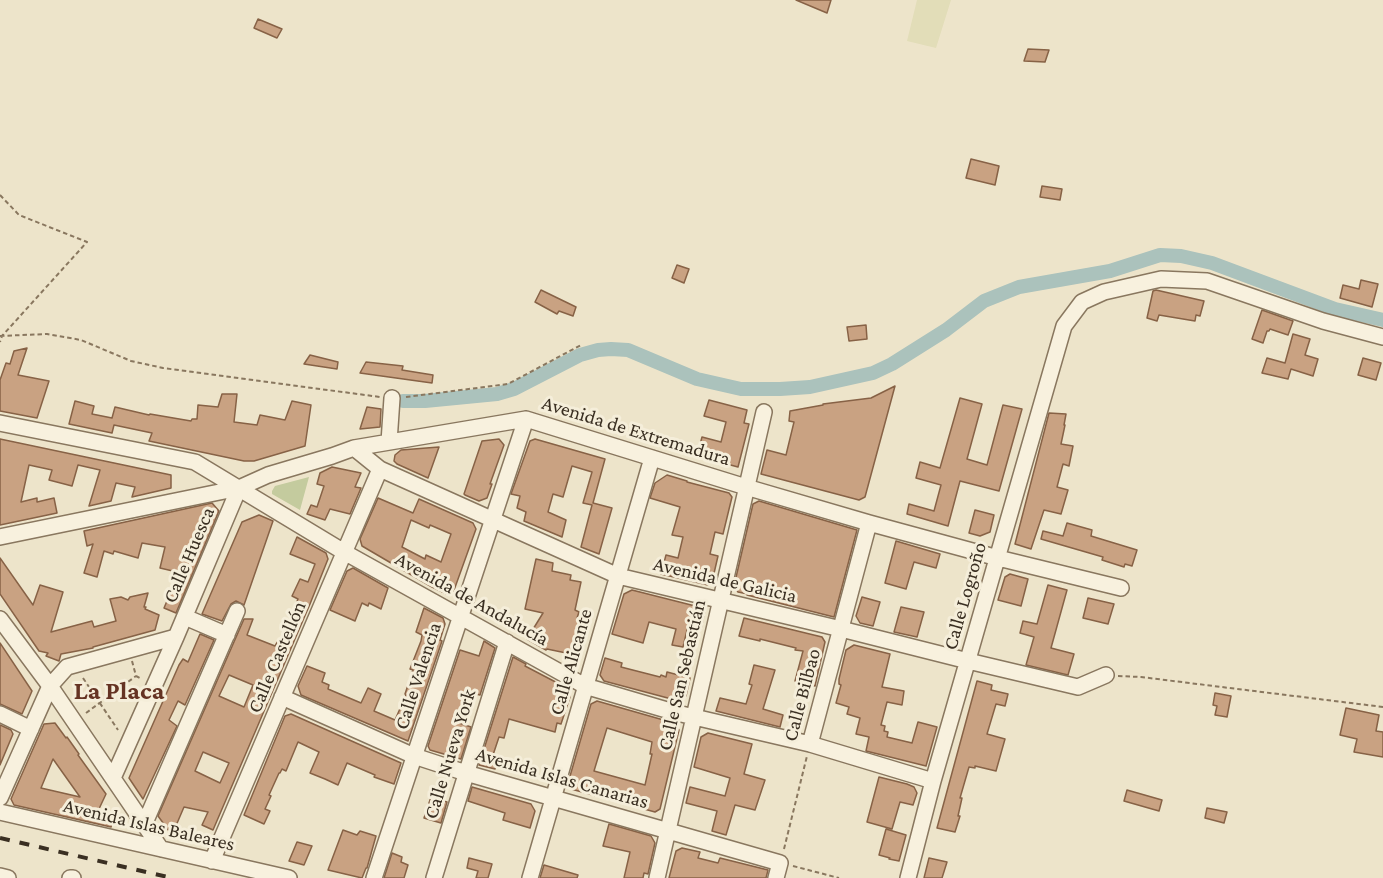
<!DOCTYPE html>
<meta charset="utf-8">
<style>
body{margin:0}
canvas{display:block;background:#ede4ca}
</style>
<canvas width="1383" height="878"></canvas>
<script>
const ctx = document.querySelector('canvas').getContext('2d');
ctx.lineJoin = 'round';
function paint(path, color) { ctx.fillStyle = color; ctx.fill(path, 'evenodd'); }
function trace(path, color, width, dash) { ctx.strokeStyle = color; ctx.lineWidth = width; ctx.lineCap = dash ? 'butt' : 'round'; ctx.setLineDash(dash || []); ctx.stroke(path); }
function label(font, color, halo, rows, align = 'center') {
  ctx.font = font + ' "Crimson Pro",serif'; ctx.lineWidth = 6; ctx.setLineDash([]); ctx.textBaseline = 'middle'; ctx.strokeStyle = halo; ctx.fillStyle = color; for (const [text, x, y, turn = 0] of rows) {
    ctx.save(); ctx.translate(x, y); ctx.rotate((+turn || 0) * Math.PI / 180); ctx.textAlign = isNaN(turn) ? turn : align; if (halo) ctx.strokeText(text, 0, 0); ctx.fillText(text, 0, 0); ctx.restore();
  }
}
paint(new Path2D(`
 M917,0H951L936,48L907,41Z`), '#e2ddb8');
paint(new Path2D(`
 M309,477L300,510L272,494V491L275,486Z`), '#c4cb9e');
trace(new Path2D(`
 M403,401H425L497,394L514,389L580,355L598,350L611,349L628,350L697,379L741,389H780L810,387L873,373L892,364L946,330L984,301L1019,287L1110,271L1160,255L1181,256L1212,263L1335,309L1383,320`), '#abc2bc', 14);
const building = new Path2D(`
 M796,0H831L827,13Z
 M258,19L282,29L277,38L254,28Z
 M1028,49L1049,50L1045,62L1024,61Z
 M971,159L999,166L995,185L966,178Z
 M1042,186L1062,189L1060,200L1040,197Z
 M677,265L689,269L684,283L672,278Z
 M1361,280L1378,284L1372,307L1340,298L1343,285L1359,289Z
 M541,290L576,307L573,316L559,311L557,314L535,302Z
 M1156,290L1204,301L1200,316L1196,315L1195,321L1159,315L1157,321L1147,318L1153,291Z
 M1262,310L1293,321L1288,335L1270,329L1269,331H1267L1263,343L1252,339Z
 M866,325L867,339L849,341L847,327Z
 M1293,334L1310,339L1305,355L1318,359L1313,376L1291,369L1288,379L1262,373L1267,358L1285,363Z
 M27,348L18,375L49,381L37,418L0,411V380L6,363L10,364L14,351Z
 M310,355L338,362L337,369L304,364Z
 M1363,358L1381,363L1376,380L1358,375Z
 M366,362L403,366L402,370L433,375L432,383L360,373Z
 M895,386L865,497L859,500L761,474L767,450L786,455L794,422L789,421L790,411L823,405V404L871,398Z
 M222,394H237L234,422L257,425L260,415L285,420L292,401L311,405L305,446L254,461H244L149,441L152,433L114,425L112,433L69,424L75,401L94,406L92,414L112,418L115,407L149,415L150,414L191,421L192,419H197L198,405L218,407Z
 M960,398L982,404L967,459L987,465L1003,405L1022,409L999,491L960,481L948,526L907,514L909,504L934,511L941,485L916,478L920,462L940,468Z
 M709,400L747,410L744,423L749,424L738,467L697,456L702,437L721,442L726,422L704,416Z
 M367,407L381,409L380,427L360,429Z
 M1049,413L1066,414L1064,425H1065L1061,444L1073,446L1069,466L1063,464L1057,487L1068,490L1061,514L1044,510L1031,549L1015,544Z
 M0,439L171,475V488L132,497L135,487L116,483L111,501L89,506L100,470L78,465L72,486L49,480L52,470L29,465L21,502L37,498V502L54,498L57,513L0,525Z
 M499,439L504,445L490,484H492L487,498L479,501L465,495L464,494L482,441Z
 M535,439L605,459L593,503L612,508L599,554L581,547L592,505L583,503L592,472L572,466L563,497L553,494L548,512L566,520L562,537L524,521L526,512L517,508L520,496L511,494L530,441Z
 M439,447L428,478L397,464L394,461L395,455L401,450Z
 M332,467L361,473L355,487L361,488L350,514L330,509L325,520L307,514L311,505L317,507L324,486L317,484L320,473Z
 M667,475L687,481V482L729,493L732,497L723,534L715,532L710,554L718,556L712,582L708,585L661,574L666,555L678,558L683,537L672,535L680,507L650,498L655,483Z
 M378,498L413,513L419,499L473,523L476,529L453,593L449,595L432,587L362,546L360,539ZM411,520L429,528L430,525L451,534L441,562L426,555L425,559L402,547Z
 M759,501L857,530L834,617L747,595L748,594L738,592L734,586L753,504Z
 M212,503L219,511L176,613L164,608L178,575H176L177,572L160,568L165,547L142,543L138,558L114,551L113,554L104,551L97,577L84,573L93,544L87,546L84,531Z
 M975,510L994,515L990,532L980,536L969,533Z
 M259,515L273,521L244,605L236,601L231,604L222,621L202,614L242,522Z
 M1067,523L1092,530L1091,536L1137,550L1132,566L1125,564L1124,567L1102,560L1103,557L1041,539L1043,531L1063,536Z
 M297,537L326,553L328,559L310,604L213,830L202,825L208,812L184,807L172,835L158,816L244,619H253L247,635L275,646L278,641H280L298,599L292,596L300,579L308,582L315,564L290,554ZM229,675L253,685L244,707L219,696ZM203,752L229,763L220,783L195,771Z
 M896,541L940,554L936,568L914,562L906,589L885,583Z
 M0,558L33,605L40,585L63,592L51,632L92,621L94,627L116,621L110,599L121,597L128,600L130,597L148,593L144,607H146L145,609L159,615L155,630L93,647V648L61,654L59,661L46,656L48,653L39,651L0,594Z
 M536,559L553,563L552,571L571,575L570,580L581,582L575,610L579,612L577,618L579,619L571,654L547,649L546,650L527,639L543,613L525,609Z
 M353,568L388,588L381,609L369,603L368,606L362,603L355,621L330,610L347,571Z
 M1010,574L1028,579L1021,606L998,600L1005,577Z
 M1048,585L1067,590L1051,648L1074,654L1068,675L1026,665L1034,637L1020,633L1023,621L1037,624Z
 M632,590L703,608L705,611L701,629L688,626L683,647L672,645L676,629L649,622L643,643L612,634L624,594Z
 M862,597L880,602L873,626L860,623L856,616Z
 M1088,598L1114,604L1108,624L1083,618Z
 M901,607L924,612L917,637L894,632Z
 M424,608L443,618L445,624L440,640L442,641L441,644L408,741L301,695L298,686L307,666L325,673L322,682L329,685L328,689L361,703L368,688L381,694L374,711L395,720L406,695L405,694L413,670L410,669L421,641L422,635L416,632Z
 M744,618L822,637L825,642L815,686L795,681L803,651L795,650L796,648L760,639V641L739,636Z
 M200,634L214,640L185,705L178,701L169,720L177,726L143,799L129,778L179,665L183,659L188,662Z
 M484,641L495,648L480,695L467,692L456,722L471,727L461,759L430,750L428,746L460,650L479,656Z
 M0,643L32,691L22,714L0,704Z
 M854,645L890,654L882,687L904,691L902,705L887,702L881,725L885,726L884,731L888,732L887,737L912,743L918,722L937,727L926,766L866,751L869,737L856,734L860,718L847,714L849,707L836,703L841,685L839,684V679L846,650Z
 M513,657L526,664L525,666L567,688L570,697L561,724L557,723L555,732L509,719L504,738L499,737L492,758L498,760L495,769L479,765Z
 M605,658L622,663L621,667L660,677L661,675L666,677L667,672L690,678L686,696L679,701L604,681L600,675Z
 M754,665L775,670L763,709L783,715L780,727L716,711L720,698L746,704L752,685L749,684Z
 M977,681L992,685L991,690L1008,694L1005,706L996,704L987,734L1005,739L996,771L975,766V768L969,767L960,798H962L958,816H960L955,832L937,828Z
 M1215,693L1231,696L1227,717L1215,715L1217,706L1213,705Z
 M597,701L674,723L679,730L660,809L655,812L571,789L568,783L591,704ZM607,728L652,742L650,754H652L645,785L594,771Z
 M1346,708L1379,715L1376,731L1383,732V757L1354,752L1357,739L1340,735Z
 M291,714L401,763L394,784L374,777L375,775L347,763L338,785L325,779L310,773L319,752L298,742L286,771L282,769L280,773H279L269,795L271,796L265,809L270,811L264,824L244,815L285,716Z
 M55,723L66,738L67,737L79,754L78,755L106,794L98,811L114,815L111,827L14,805L11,799L44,724ZM53,759L80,797L41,788Z
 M0,725L11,730L13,734L0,765Z
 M708,733L752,744L744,774L765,780L755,810L735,805L726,835L712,831L717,811L686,803L690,787L725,796L730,778L694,767L701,737Z
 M879,777L907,784L914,787L917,793L913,805L900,802L892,829L867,822Z
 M472,787L531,804L535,811L530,828L503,820L505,813L468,801Z
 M1127,790L1162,800L1159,811L1124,801Z
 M431,797L447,802L441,823L424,818Z
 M1207,808L1227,812L1224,823L1205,818Z
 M609,824L651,836L655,843L648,874L644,873L643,878H624L630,852L603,846Z
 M886,829L906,835L899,861L889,859L890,858L879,855Z
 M343,830L357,835L360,831L376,836L367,868H366L362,878L328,870Z
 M297,842L312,846L304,865L289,861Z
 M682,848L700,852L698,858L718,863L720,858L768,870L766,878H669L676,851Z
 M392,853L402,857L401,862L408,865L404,878H384Z
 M469,858L492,864L488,878H476L478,871L467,868Z
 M929,858L947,862L942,878H924Z
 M544,865L578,875L577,878H540Z`);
paint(building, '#c9a282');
trace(building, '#876246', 1.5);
const minor = new Path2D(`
 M0,423L195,462L344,552L585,686L677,713L810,744L933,781
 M389,442L392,398
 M354,448L380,469L618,576L841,629L968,661L1078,687L1106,675
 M0,537L239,488L268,475L332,456L354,448L526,419L746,487L869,523L998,558L1121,588
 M185,617L227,635
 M0,619L50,686L161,849
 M282,697L414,756L466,773L780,863L776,878
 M0,714L31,729
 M810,744L869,523
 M113,778L176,637L239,488
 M0,798L50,686L67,667L176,637
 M0,812L289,878
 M144,825L237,611
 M212,861L380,469
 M0,876L8,878
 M70,878H73
 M374,878L526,419
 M434,878L507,642
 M530,878L652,458
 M657,878L764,412
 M908,878L933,781L1064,326L1082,302L1104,292L1161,279L1207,281L1323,321L1383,337`);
trace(minor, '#89775f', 18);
trace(new Path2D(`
 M0,195L19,215L87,242L2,336L0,342
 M0,336L47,334L81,340L131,361L163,368L380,397
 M406,397L508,384L581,345
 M132,661L136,676L142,679
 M1118,676L1141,677L1383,707
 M83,678L118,730
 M86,713L136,676
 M784,849L807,756
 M793,866L839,878`), '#89775f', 2, [4.5, 3]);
trace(minor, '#f8f1de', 15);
trace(new Path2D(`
 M0,838L172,878`), '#3a2f22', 4, [10, 10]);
label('20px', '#3a2f22', '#f5eeda', [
 ["Avenida de Extremadura",636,431,17],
 ["Calle Huesca",189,555,-67],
 ["Avenida de Galicia",725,580,13],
 ["Calle Logroño",965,596,-74],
 ["Avenida de Andalucía",472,599,29],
 ["Calle Castellón",277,657,-67],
 ["Calle Alicante",571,662,-74],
 ["Calle San Sebastián",682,675,-77],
 ["Calle Valencia",418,676,-72],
 ["Calle Bilbao",802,695,-75],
 ["Calle Nueva York",450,754,-73],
 ["Avenida Islas Canarias",562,778,16],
 ["Avenida Islas Baleares",149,825,13]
]);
label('bold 26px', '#653323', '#f5eeda', [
 ["La Placa",119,691]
]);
</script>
